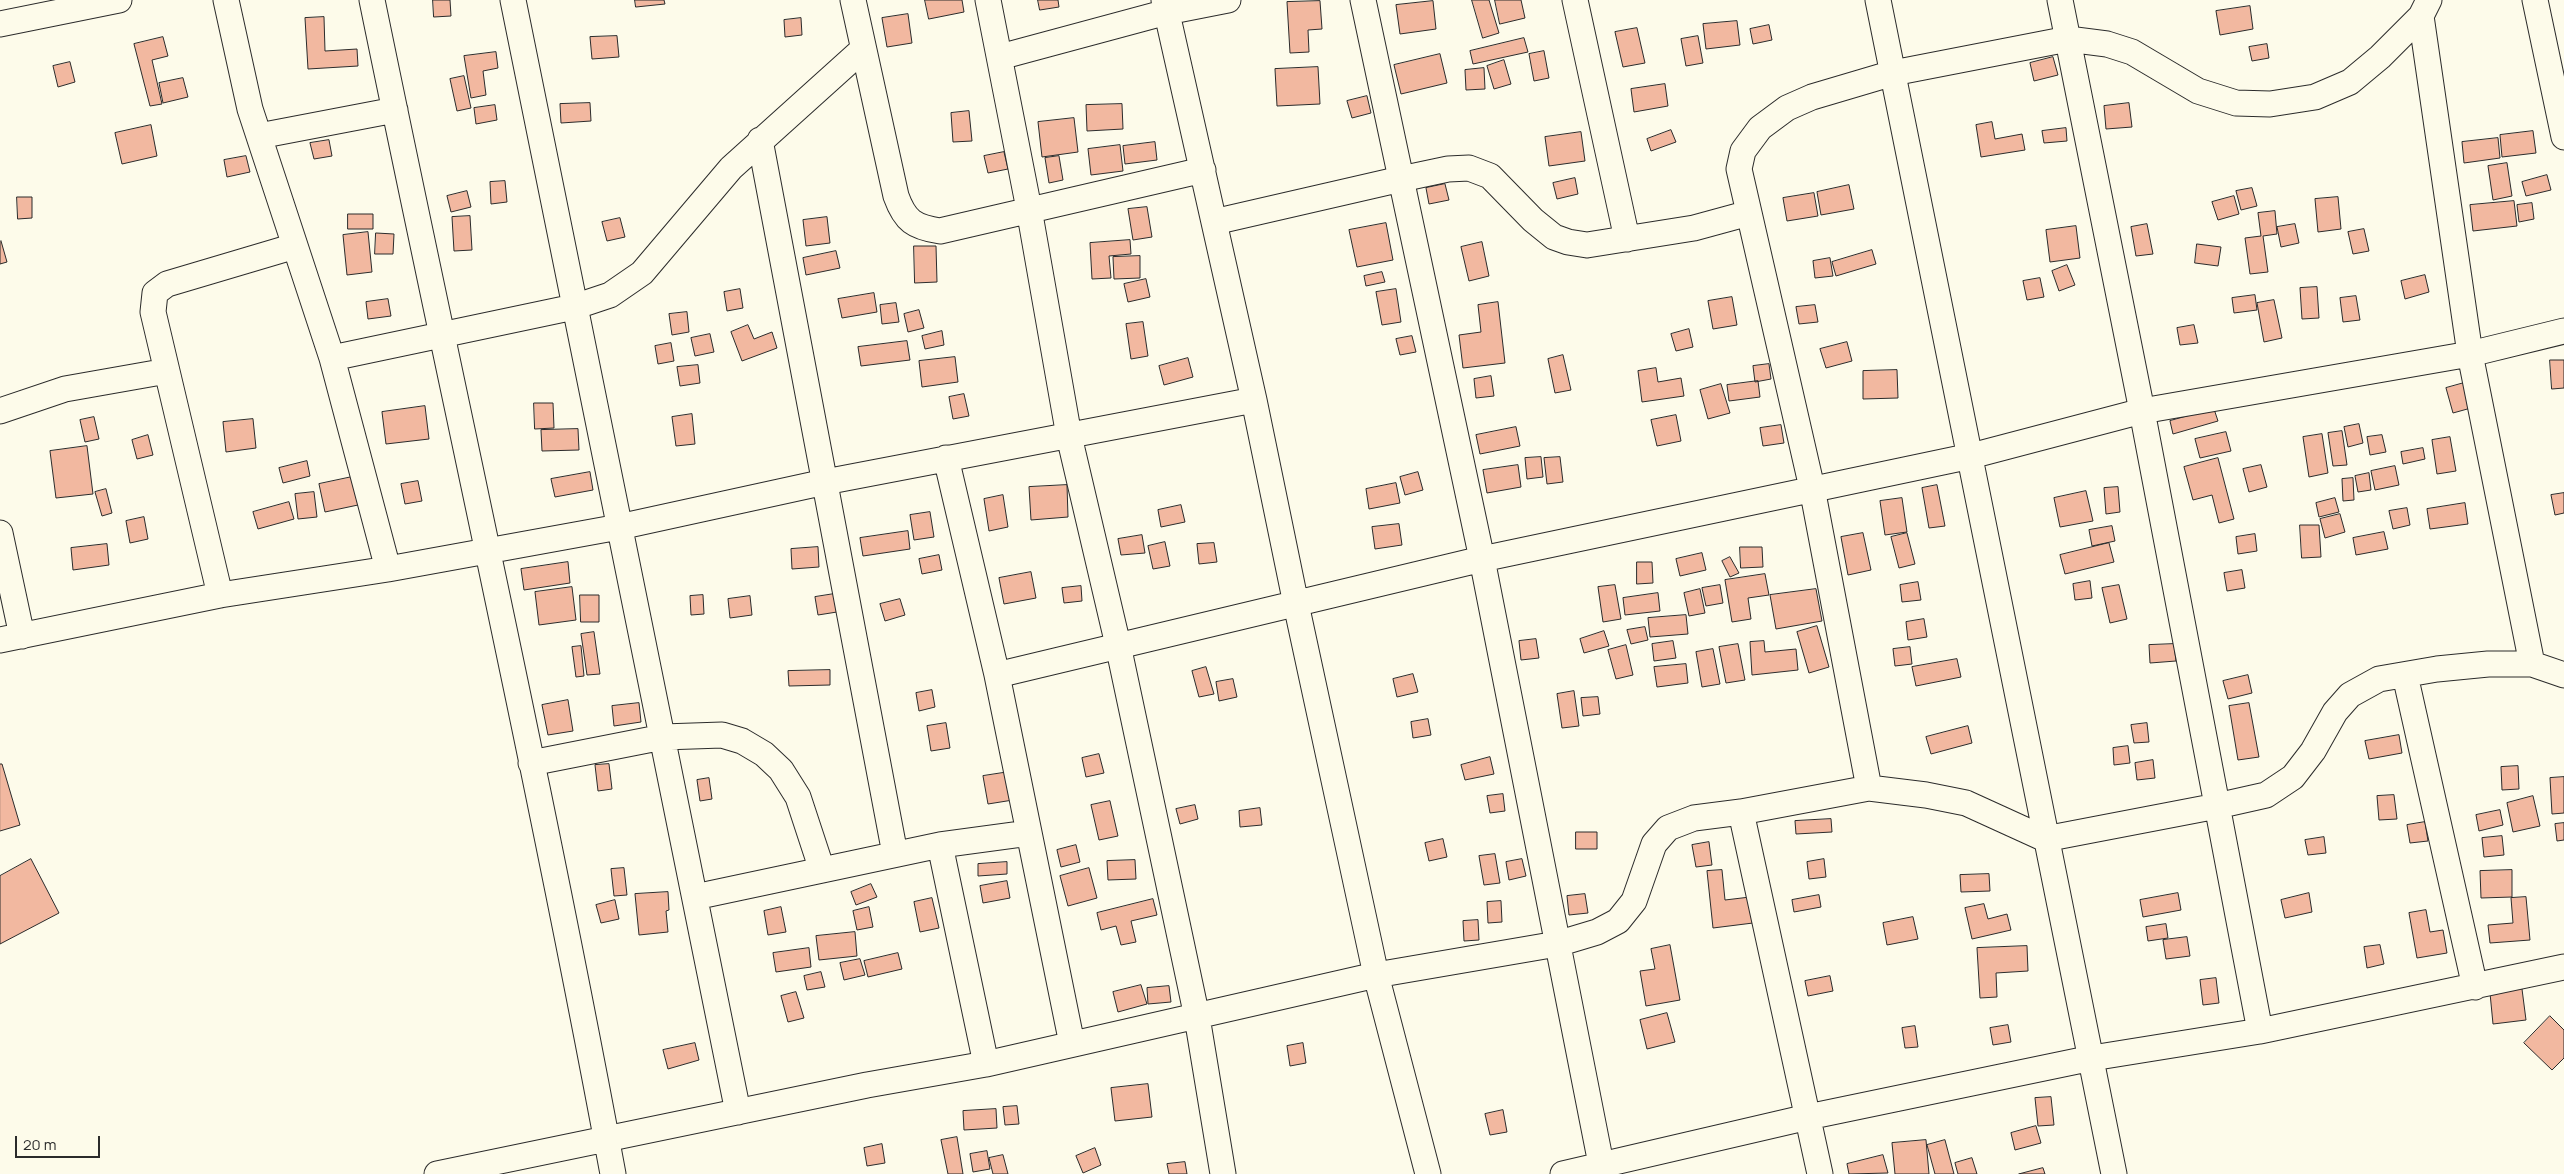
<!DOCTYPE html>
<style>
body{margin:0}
#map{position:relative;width:2564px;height:1174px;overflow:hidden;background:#fdfbea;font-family:Manrope,sans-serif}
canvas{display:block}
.scale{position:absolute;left:15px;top:1136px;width:85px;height:22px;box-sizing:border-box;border:2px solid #2b2b2b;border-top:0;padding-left:6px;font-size:15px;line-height:18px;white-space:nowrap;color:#2b2b2b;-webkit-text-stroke:4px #fdfbea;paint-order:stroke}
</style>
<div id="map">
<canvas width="2564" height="1174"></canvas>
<div class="scale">20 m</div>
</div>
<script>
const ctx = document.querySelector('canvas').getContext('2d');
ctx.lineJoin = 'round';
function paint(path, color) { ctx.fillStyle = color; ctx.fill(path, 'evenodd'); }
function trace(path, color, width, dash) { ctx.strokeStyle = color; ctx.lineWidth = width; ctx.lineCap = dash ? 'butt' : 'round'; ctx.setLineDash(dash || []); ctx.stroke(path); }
const building = new Path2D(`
 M433,0H450L451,16L434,17Z
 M635,0H664L665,4L636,7Z
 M925,0H962L964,12L929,19Z
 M1038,0H1058L1059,7L1040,10Z
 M1472,0H1489L1499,33L1483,38Z
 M1495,0H1521L1525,18L1500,24Z
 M1320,1L1322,29L1308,30L1309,52L1290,53L1287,2Z
 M1433,1L1436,29L1400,34L1396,5Z
 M2250,6L2253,29L2220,35L2216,11Z
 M908,14L912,43L887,47L882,18Z
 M324,17L325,51L357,49L358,66L308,69L305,18Z
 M801,18L802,35L785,37L784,20Z
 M1737,21L1740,45L1706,49L1703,24Z
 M1769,25L1772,40L1753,44L1750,29Z
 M1637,28L1645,63L1623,67L1615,32Z
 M617,36L619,57L592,59L590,37Z
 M1698,36L1703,63L1686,66L1681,39Z
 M163,37L168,56L152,60L162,104L150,106L134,44Z
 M1524,38L1528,52L1473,64L1470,51Z
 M2267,44L2269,58L2252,61L2249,47Z
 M1544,51L1549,78L1534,81L1529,54Z
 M496,52L498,68L483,71L486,95L471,98L464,56Z
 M1440,54L1447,83L1401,94L1394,65Z
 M2053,57L2058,75L2034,81L2030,63Z
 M1504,60L1511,84L1494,89L1487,66Z
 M70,62L75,82L58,87L53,66Z
 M1318,67L1320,104L1277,106L1275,69Z
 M1484,68L1485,89L1466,90L1465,70Z
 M464,76L471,108L457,111L450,79Z
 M183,78L188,97L163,103L159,83Z
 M1665,84L1668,106L1634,112L1631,89Z
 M1367,96L1371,113L1352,118L1347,101Z
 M590,103L591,121L561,123L560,104Z
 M2129,103L2132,127L2106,129L2104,106Z
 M1122,104L1123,129L1087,131L1086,105Z
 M495,105L497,120L476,124L474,108Z
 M969,111L972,141L953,142L951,113Z
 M1074,118L1078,152L1042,157L1038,122Z
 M1992,122L1995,139L2022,134L2025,150L1981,157L1976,125Z
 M151,125L157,156L122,164L115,133Z
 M2066,128L2067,141L2044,143L2042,131Z
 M1671,130L1676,142L1651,151L1647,139Z
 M2533,131L2536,153L2502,157L2500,135Z
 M1581,132L1585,161L1549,166L1545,137Z
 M2498,138L2500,158L2464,163L2462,142Z
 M329,140L332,156L314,159L310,143Z
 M1155,142L1157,160L1125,164L1123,146Z
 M1120,145L1123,171L1091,175L1088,149Z
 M1004,152L1008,169L988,173L984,156Z
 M246,156L250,172L227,177L224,160Z
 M1059,156L1063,180L1049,183L1045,158Z
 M2507,163L2512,196L2493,200L2488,166Z
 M2547,175L2551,190L2526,196L2522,182Z
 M1575,178L1578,194L1557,199L1553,183Z
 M505,181L507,202L491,204L490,182Z
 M1445,184L1449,200L1429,204L1426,188Z
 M1849,185L1854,209L1821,215L1817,192Z
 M2252,188L2257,206L2241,210L2236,191Z
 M467,191L471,207L451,212L447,196Z
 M1814,193L1818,216L1787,221L1783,198Z
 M2234,196L2239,214L2218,220L2212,202Z
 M17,197H32V218L18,219Z
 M2338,197L2341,229L2318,232L2315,199Z
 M2514,201L2517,226L2473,231L2470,205Z
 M2532,203L2534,219L2519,222L2517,205Z
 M1147,207L1152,237L1133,240L1128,209Z
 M2275,211L2277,234L2263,236L2268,272L2250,274L2245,238L2261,236L2258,213Z
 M348,214H373V229H348Z
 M470,216L472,250L454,251L452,217Z
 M827,217L830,243L806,246L803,220Z
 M620,218L625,237L607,241L602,222Z
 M1386,223L1393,260L1357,267L1349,230Z
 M2147,224L2153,254L2136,256L2131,227Z
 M2295,224L2299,243L2281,247L2277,227Z
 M2076,226L2080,258L2050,262L2046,230Z
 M2364,229L2369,251L2353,254L2348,232Z
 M368,232L372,272L347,275L343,235Z
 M376,233L394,234L393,254H375Z
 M1130,240L1131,254L1109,256L1111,278L1092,279L1090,243Z
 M1,241L7,262L0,264V242Z
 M1482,242L1489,276L1469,281L1461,247Z
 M2197,244L2221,247L2218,266L2195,263Z
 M914,246H936L937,282L915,283Z
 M1872,250L1876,264L1836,276L1832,262Z
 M836,251L840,268L806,275L803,258Z
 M1140,256V278L1114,279L1113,257Z
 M1830,258L1833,276L1815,278L1813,261Z
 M2067,265L2075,285L2059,291L2052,271Z
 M1382,272L1385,282L1366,286L1364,276Z
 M2425,275L2429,292L2405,299L2401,281Z
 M2040,278L2044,297L2027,300L2023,281Z
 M1146,279L1150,297L1128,302L1124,284Z
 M2317,287L2319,318L2302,319L2300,288Z
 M740,289L743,308L727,311L724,292Z
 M1396,289L1401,322L1382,325L1376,292Z
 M874,293L877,312L842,318L838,299Z
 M2255,295L2257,310L2234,313L2232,298Z
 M2356,296L2360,320L2343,322L2340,298Z
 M1732,297L1737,325L1713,329L1708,301Z
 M388,299L391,316L368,319L366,302Z
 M2274,300L2282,338L2264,342L2257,303Z
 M1498,302L1505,363L1463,368L1459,335L1481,332L1478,305Z
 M896,303L899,322L882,324L880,305Z
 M1815,305L1818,322L1799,324L1796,307Z
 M919,310L924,328L908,332L904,314Z
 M687,312L689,332L672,335L669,314Z
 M1143,322L1148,356L1131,359L1126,324Z
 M748,325L754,339L772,332L777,348L742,361L731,332Z
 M2194,325L2198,343L2180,345L2177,328Z
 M1689,329L1693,347L1676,351L1671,334Z
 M942,331L944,345L925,349L922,336Z
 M710,334L714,352L695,356L691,338Z
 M1412,336L1416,352L1400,355L1396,339Z
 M907,341L910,360L861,366L858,347Z
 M1847,342L1852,361L1826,368L1820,349Z
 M671,343L674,361L658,364L655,346Z
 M1563,355L1571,390L1555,393L1548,359Z
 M955,357L958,382L922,387L919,361Z
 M1188,358L1193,377L1164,385L1159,366Z
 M2550,360H2564V388L2552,389Z
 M1769,364L1771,379L1755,382L1753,366Z
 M698,365L700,383L680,386L677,367Z
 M1656,368L1658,382L1681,378L1684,396L1642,402L1638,371Z
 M1897,370L1898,398L1863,399V371Z
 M1491,376L1494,396L1476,398L1474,379Z
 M1758,381L1760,397L1729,401L1727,385Z
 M2464,383L2471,408L2453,413L2446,388Z
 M1721,384L1730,413L1708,419L1700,390Z
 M964,394L969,416L953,419L949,397Z
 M534,403H553L554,428L535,429Z
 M425,406L429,439L386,444L382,412Z
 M2214,409L2218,421L2173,434L2170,421Z
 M692,414L695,444L676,446L672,417Z
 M1676,415L1681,441L1657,446L1651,420Z
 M94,417L99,439L85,442L80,420Z
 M253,419L256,448L226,452L223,422Z
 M2359,424L2363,443L2348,447L2344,427Z
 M1781,425L1784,443L1763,446L1760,428Z
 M1516,427L1520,446L1480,454L1476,435Z
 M578,429L579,450L542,451L541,430Z
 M2342,431L2347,465L2333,466L2328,433Z
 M2226,432L2231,451L2200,458L2195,439Z
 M2322,434L2328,473L2309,477L2303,437Z
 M148,435L153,455L137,459L132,440Z
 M2382,435L2386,452L2370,455L2367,437Z
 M2450,437L2456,471L2437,474L2432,440Z
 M87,446L93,494L56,498L50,451Z
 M2423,448L2425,459L2403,464L2401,452Z
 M1541,457L1543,477L1527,479L1525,458Z
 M1560,457L1563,482L1547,484L1544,458Z
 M2218,458L2234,519L2219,523L2212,495L2193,500L2184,467Z
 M307,461L310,476L283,483L279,468Z
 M1518,465L1521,487L1487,493L1483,470Z
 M2261,465L2267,487L2249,492L2243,469Z
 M2395,466L2399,485L2375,490L2371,471Z
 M590,472L593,490L555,497L551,479Z
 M1418,472L1423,490L1405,495L1400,477Z
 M2369,473L2371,490L2358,492L2355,476Z
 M352,477L358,505L325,512L319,484Z
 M2353,478L2354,500L2343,501L2342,479Z
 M418,481L422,501L405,504L401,484Z
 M1396,483L1400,503L1369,509L1366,489Z
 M1067,485L1068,517L1031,520L1029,487Z
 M1937,485L1945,526L1929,528L1922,488Z
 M2118,487L2120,512L2106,514L2104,488Z
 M106,489L112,513L102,516L95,492Z
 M2086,491L2093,521L2060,527L2054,498Z
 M314,492L317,517L298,519L295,494Z
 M2564,493V513L2555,515L2551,495Z
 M1003,495L1008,527L989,531L984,499Z
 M1902,498L1907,532L1885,535L1880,501Z
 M2335,498L2339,512L2319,517L2316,503Z
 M289,502L294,519L258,529L253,512Z
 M2465,503L2468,524L2430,529L2427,509Z
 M1181,505L1185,522L1161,527L1158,510Z
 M2407,508L2410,525L2393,529L2389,511Z
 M930,512L934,537L914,540L910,515Z
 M2340,514L2345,532L2325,538L2320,519Z
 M144,517L148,539L130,543L126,521Z
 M1399,524L1402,545L1375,549L1372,527Z
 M2300,525H2319L2321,557L2302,558Z
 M2112,526L2115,541L2092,546L2089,530Z
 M908,531L910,549L863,556L860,538Z
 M2384,532L2388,549L2356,555L2353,538Z
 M1863,533L1871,570L1848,575L1841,537Z
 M1907,533L1915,564L1899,568L1891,537Z
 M2255,534L2257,551L2238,554L2236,537Z
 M1142,535L1145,553L1121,555L1118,539Z
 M1165,542L1170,566L1153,569L1148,546Z
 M1214,543L1217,562L1199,564L1197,544Z
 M2109,543L2114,562L2065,574L2060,555Z
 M107,544L109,565L73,570L71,548Z
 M818,547L819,567L792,569L791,549Z
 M1740,547H1762L1763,567L1741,568Z
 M1702,553L1706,570L1680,576L1676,559Z
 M939,555L942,570L922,574L919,559Z
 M1730,557L1739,573L1730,577L1722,561Z
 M568,562L570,583L524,590L521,569Z
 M1637,562H1652L1653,583L1637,584Z
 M2242,570L2245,588L2227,591L2224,573Z
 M1031,572L1036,598L1004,604L999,578Z
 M1765,574L1769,595L1748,598L1751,619L1732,622L1725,580Z
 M2090,581L2092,598L2075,600L2073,584Z
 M1918,582L1921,600L1902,602L1900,585Z
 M1615,585L1621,619L1603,622L1598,587Z
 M1720,585L1723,603L1706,606L1702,588Z
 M2119,585L2127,619L2110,623L2102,588Z
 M1081,586L1082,601L1064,603L1062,588Z
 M572,587L576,620L539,625L535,592Z
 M1700,589L1705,613L1689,616L1684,593Z
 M1816,589L1822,621L1776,629L1770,595Z
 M1658,593L1660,611L1625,615L1623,598Z
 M834,594L837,612L818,615L815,597Z
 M580,595H599V622H581Z
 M703,595L704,614L691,615L690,596Z
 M750,596L752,615L730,618L728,599Z
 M900,599L905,615L885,621L880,604Z
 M1686,615L1688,634L1650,637L1648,618Z
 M1924,619L1927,637L1908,640L1906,622Z
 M1817,626L1829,667L1809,673L1797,632Z
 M1645,627L1648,640L1631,644L1627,630Z
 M1604,631L1609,646L1584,653L1580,639Z
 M594,632L600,674L587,675L581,634Z
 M1536,639L1539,658L1521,660L1519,641Z
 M1673,641L1676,658L1654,661L1652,644Z
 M1764,641L1765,652L1796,649L1798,670L1752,675L1750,642Z
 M1738,644L1745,680L1726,683L1719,647Z
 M2174,644L2176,661L2150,663L2149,645Z
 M1626,645L1633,675L1616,679L1608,650Z
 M581,646L584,676L576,677L572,647Z
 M1910,647L1912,664L1895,666L1893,649Z
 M1713,649L1720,684L1702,687L1696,652Z
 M1957,659L1961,677L1916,686L1912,667Z
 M1686,664L1688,683L1657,687L1654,667Z
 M1206,667L1214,694L1199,697L1192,671Z
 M830,670V685L789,686L788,671Z
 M1413,674L1418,692L1397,697L1393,679Z
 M2248,675L2252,693L2228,699L2223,681Z
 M1233,679L1237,697L1219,701L1216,682Z
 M932,690L935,707L919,711L916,693Z
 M1574,691L1579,726L1562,728L1557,694Z
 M1598,697L1600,714L1583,716L1581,698Z
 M568,700L573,731L548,735L542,705Z
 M639,703L641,722L614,726L612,706Z
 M2249,703L2259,757L2238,760L2229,706Z
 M1428,719L1431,735L1413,738L1411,722Z
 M946,723L950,748L931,751L927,726Z
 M2147,723L2149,742L2134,743L2131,725Z
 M1968,726L1972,743L1931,754L1926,737Z
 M2399,735L2402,753L2369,759L2365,741Z
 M2128,746L2130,763L2114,765L2113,748Z
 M1099,754L1104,773L1086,777L1082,758Z
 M1490,757L1494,774L1465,780L1461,765Z
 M2153,760L2155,778L2137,780L2135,763Z
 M0,764H2L20,825L0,831Z
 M609,764L612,789L598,791L595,765Z
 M2518,766L2519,789L2502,790L2501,767Z
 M1009,772L1013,800L988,804L983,776Z
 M2564,777V813L2552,814L2550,778Z
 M709,778L712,799L700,801L697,780Z
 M1503,794L1505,811L1490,813L1487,796Z
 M2394,795L2397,819L2379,820L2377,796Z
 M2533,796L2540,826L2513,832L2507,803Z
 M1110,801L1118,836L1099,840L1091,805Z
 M1195,805L1198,819L1180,824L1176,809Z
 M1260,808L1262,825L1240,827L1239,811Z
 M2500,810L2503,825L2479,831L2476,815Z
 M1831,819L1832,832L1796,834L1795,821Z
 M2425,822L2428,841L2410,843L2407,825Z
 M2564,823V840L2557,841L2555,824Z
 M1576,832H1597V849H1576Z
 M2502,836L2504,855L2484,857L2482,838Z
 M2324,837L2326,853L2308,855L2305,840Z
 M1443,839L1447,857L1429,861L1425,843Z
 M1709,842L1712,865L1696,867L1692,845Z
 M1076,845L1080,862L1061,867L1057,850Z
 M1495,854L1500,883L1484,885L1479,856Z
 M31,859L59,913L0,944V876Z
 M1522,859L1526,876L1509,880L1506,862Z
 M1824,859L1826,877L1809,879L1807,862Z
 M1135,860L1136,879L1108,880L1107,861Z
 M1007,862V874L978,876V864Z
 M624,868L627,895L614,896L611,869Z
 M1089,868L1097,898L1068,906L1060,876Z
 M1722,870L1725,900L1750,897L1753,923L1713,928L1707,871Z
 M2512,870V897L2481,898L2480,871Z
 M1989,874L1990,891L1961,892L1960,875Z
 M1007,881L1010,898L983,903L980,886Z
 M871,884L877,897L856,905L851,892Z
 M668,892L669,910L666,911L668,932L639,935L635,894Z
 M2178,893L2181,910L2143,917L2140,900Z
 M2309,893L2312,912L2285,918L2281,900Z
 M1585,894L1588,913L1569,915L1567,896Z
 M1819,895L1821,907L1794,912L1792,900Z
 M2526,897L2530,940L2490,943L2488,925L2513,923L2511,898Z
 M932,898L939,928L920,932L914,902Z
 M1153,899L1157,915L1131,921L1136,942L1121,945L1116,926L1101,930L1097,913Z
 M615,900L619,919L601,923L596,905Z
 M1501,901L1502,922L1488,923L1487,902Z
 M1984,904L1988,919L2007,914L2011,930L1972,939L1965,908Z
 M781,907L786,932L768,935L764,911Z
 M869,907L873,927L857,930L853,911Z
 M2426,910L2430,932L2443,930L2447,953L2417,958L2409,913Z
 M1913,917L1918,939L1887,945L1883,923Z
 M1478,920L1479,940L1464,941L1463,921Z
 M2166,924L2168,938L2148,941L2146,927Z
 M855,932L857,956L819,960L816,936Z
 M2187,937L2190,956L2166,959L2163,940Z
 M1670,945L1680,1000L1646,1006L1640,971L1655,969L1651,949Z
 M2380,945L2384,964L2367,968L2364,947Z
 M2027,946L2028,971L1996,973L1997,997L1980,998L1977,948Z
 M809,948L811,967L776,972L773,953Z
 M898,953L902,969L868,977L864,961Z
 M860,959L865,975L844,980L840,963Z
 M821,972L825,987L807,990L804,976Z
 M1830,976L1833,991L1808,996L1805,981Z
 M2216,978L2219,1003L2203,1005L2200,980Z
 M1141,985L1147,1004L1118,1012L1113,992Z
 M1169,986L1171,1002L1148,1004L1147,988Z
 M2522,989L2526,1020L2493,1024L2490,993Z
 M796,992L804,1018L788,1022L781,996Z
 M1667,1013L1675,1042L1647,1049L1640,1020Z
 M2550,1016L2564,1030V1058L2552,1070L2524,1043Z
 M2008,1025L2011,1042L1993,1045L1990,1028Z
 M1915,1026L1918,1047L1905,1048L1902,1028Z
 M695,1043L699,1060L668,1069L663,1050Z
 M1303,1043L1306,1063L1290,1066L1287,1046Z
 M1148,1084L1152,1117L1115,1121L1111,1088Z
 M2051,1097L2054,1125L2038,1126L2035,1098Z
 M1017,1106L1019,1124L1005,1125L1003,1107Z
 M996,1109L997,1128L964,1130L963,1111Z
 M1503,1110L1507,1132L1490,1135L1485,1114Z
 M2036,1126L2041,1143L2015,1150L2011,1133Z
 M957,1137L963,1174H948L941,1140Z
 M1926,1140L1929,1174H1895L1892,1143Z
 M1945,1140L1954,1174H1935L1927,1145Z
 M882,1144L885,1163L867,1166L864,1148Z
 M1095,1148L1101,1165L1083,1173L1076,1156Z
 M987,1151L990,1169L973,1172L970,1154Z
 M1003,1155L1008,1174H993L989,1158Z
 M1883,1155L1888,1173L1849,1174L1847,1164Z
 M1972,1158L1977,1174H1958L1955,1163Z
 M1185,1162L1187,1174H1169L1167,1164Z
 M2043,1168L2045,1174H2019Z`);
paint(building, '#f2b8a0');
trace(building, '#2b2b2b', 1);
const minor = new Path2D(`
 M226,0L250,109L332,358L388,569
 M372,0C452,391 540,781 613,1174
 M513,0L738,1112
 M853,0L896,196C905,221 914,227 940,231L1203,170
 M988,0L1029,209L1069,436L1118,645L1197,1017L1223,1174
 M1164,0L1254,400L1296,604L1376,975L1428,1174
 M1363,0L1482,559L1603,1174
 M1575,0L1627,239
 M1878,0L2114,1174
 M2060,0L2142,411L2260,1031
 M2429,0L2421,16L2470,354L2532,664
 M2535,0L2564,137
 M0,24L119,0
 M1000,57L1167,12L1228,0
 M259,136L395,110
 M760,140L895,854
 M1214,222L1401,179L1448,169L1469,168L1490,176L1533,220L1554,237L1568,242L1587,245L1694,228L1749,213
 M332,358L574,307L610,295L642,273L731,168L862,50
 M0,411L65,389L167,371
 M946,458L997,675L1072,1044
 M0,533L22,636
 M220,595L153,312L155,293L167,284L295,246
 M0,640L220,595L388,569L619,527L825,482L1254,400
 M997,675L1482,559L1971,456L2142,411L2470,354L2564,331
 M2405,675L2475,987
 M531,763L663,737L722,735L742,741L764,754L781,770L798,797L822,870
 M1869,788L1812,488L1739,169L1743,151L1760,128L1787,108L1812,97L1893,73L2068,39L2107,44L2132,52L2198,91L2236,103L2270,104L2315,97L2350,82L2380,57L2421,16
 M1741,812L1820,1174
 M940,845L986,1064
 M695,897L940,845L1029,833
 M437,1174L867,1085L986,1064L1376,975L1557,944L1597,932L1618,921L1634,901L1654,844L1668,828L1694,818L1741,812L1869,788L1926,795L1966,803L2045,839L2217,806L2266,795L2293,777L2313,751L2335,712L2350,695L2379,679L2437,669L2488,664H2532L2564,675
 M1563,1174L1808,1117L2092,1058L2260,1031L2564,967`);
trace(minor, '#2b2b2b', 27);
trace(minor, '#fdfbea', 25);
</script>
